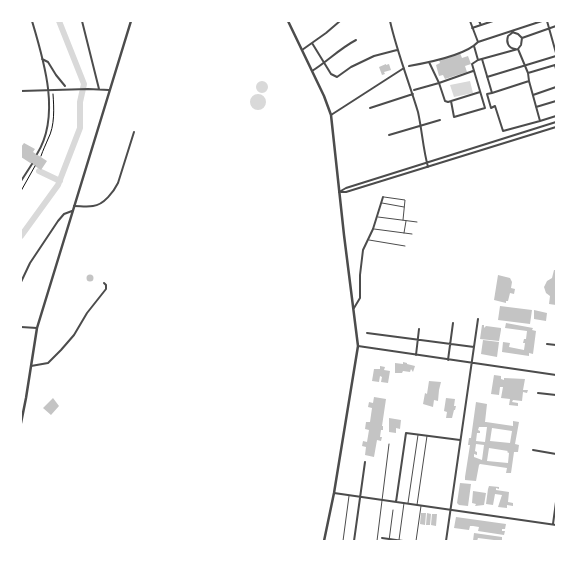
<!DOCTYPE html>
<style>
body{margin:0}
#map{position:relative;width:577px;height:562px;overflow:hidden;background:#fff;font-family:"Sofia Sans Condensed",sans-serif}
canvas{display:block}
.frame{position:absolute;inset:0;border:22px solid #fff;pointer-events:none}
</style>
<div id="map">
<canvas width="577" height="562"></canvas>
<div class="frame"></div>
</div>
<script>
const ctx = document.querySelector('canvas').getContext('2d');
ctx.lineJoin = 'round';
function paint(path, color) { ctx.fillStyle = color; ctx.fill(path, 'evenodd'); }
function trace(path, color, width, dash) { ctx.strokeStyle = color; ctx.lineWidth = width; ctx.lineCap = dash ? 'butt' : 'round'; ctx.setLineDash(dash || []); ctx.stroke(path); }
paint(new Path2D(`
 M470,81L473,93L454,97L450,85Z
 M256 87a6 6 0 1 1 12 0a6 6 0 1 1-12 0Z
 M250 102a8 8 0 1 1 16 0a8 8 0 1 1-16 0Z`), '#d9d9d9');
trace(new Path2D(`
 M39,171L60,181
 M21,236L58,185L80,128V102L84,84L59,21`), '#d9d9d9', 6);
paint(new Path2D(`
 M460,53L462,58L468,56L471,64L465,66L467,72L445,79L443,75L439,76L436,65L440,63L439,60Z
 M386,64V65L389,64L391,70L384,72L385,74L382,75L379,67Z
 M24,143L35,149L33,152L47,161L41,170L21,157V147Z
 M554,270H556V305L549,304L550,296L546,293L544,287L547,281L552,278Z
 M86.5 278a3.5 3.5 0 1 1 7 0a3.5 3.5 0 1 1-7 0Z
 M498,275L510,278L512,282L511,288L515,289L514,294L510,293L508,301H506V303L494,300Z
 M500,306L532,310L530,324L498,320Z
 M534,310L547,313L546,321L534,319Z
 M506,323L533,328L532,330L536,331L533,354L529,353V356L502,352L503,342L510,343L509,347L524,350L525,343H523L524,339H526L527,331L505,328Z
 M482,325H484V328L486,326L501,328V330L499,341L480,339Z
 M483,340L499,342L497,357L481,354Z
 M403,362L407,363V364L415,366L413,372L411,369L410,372L403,371L402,373H395V363L403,364Z
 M380,366L385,367L384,370L390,371L388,383L381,382L382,377L380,376L379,382L372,381L374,369H380Z
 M494,375L501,376V379L504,380V378L525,379L523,390H528L527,393L523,392L522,401L513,400L512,402L518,403V406L509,405L510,399L501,398L503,387H500L499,395L491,394Z
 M429,381L441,382L439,390L438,401L434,400L433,407L423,404L425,393L427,394Z
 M374,397L386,399L382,426H383V430H381L380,437H382L381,441L377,440L374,457L365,455L366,447L362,446L363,441L367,442L369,430L365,429L366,422H370L372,408L368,407L369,402L373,403Z
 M53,398L59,406L51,415L43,408Z
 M446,398L455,399L454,406H456L455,410H454L452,418H446L447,412L444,411Z
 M476,402L487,404L485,422H486L513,426V421L519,422L515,444L519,445L518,452H514L511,473H506L507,468L480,464L479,465L476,481L465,480V477L470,445H468L469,438H471ZM479,427H487L485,442L476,441L477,433H480V431L478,430ZM492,428L512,431L510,443L490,441ZM476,444L484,445L482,460L474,457V454L477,455V452L475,451ZM489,448L508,451L507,452L509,453L508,463L487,461Z
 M389,418L401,420L400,429L396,428V433L389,432Z
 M460,483L471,484L468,506L459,505L457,503Z
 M489,486L499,487V489L496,488V490L509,492L508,502L513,503V506L507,505V508L498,507L502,495L495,494L493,505L486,504L488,489Z
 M473,491L486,493L484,505L475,506L476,504L472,503Z
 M421,513H426L425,525L420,524Z
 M427,513L431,514L430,525H426Z
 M432,514H437L436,526L431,525Z
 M456,517L506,524L505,529H502V531H505L504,535L478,531L479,527L473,526H470L469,530L454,528Z
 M474,533L502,537V541L478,538L477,541H473Z`), '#c4c4c4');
trace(new Path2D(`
 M41,156C43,150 46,144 48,139C55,126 54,108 53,94
 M21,191L35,166`), '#111', 1);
trace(new Path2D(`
 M384,197L405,200L403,220
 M382,203L404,207
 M378,217L417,222
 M374,229L412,234
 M404,233L406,221
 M369,240L405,246
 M408,503L418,435
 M417,505L427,436
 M399,540L404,503
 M343,541L349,496
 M377,541L389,444
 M389,541L393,510
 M416,541L421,506`), '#4c4c4c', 1);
trace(new Path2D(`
 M32,21C44,61 61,116 37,154
 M82,21L99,89
 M390,21C397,52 409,82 418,112C422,130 423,149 428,167
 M470,21L478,42
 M479,21L481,25
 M547,21L556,53
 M472,28L493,21
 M512,32L518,34L522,38
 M512,33L508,36C506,42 508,48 515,49
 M522,38L556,26
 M312,43L331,74L337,77L351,67L374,56L397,50
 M474,46L478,60L518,49L521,45L522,38
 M302,50L326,33L340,21
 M42,59L48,62L56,75L65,86
 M482,59L492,93L529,81L528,73L518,49
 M429,62L439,83L473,71
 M409,66C426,63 466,55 478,42L542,21
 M312,71C328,61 339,49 356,40
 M528,73L555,65L556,69
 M487,77L556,56
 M414,90L439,83L445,101L448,102L480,92
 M21,91L88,89L109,90
 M492,93L487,94L491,108L495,106L503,131L540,121L529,81
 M533,95L556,87
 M451,101L454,117L485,108L472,64L478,60
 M536,107L556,101
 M370,108L413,94
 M331,115L404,68
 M540,121L556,116
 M389,135L440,120
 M21,181L32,164
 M339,192L346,188L556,122
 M341,192H346L556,127
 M74,206C80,206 87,207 93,206C104,205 114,191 118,183L134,132
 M21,282L30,263L58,221L64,214L72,211
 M354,308L360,298V275L363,250L373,229L383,197
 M21,327L37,328
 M367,333L474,347
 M547,344L556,345
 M358,346L556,375
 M416,355L419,329
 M448,360L453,323
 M31,366L48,363L61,350L74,335L87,313L106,289V285L104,283
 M538,393L556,395
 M533,450L556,454
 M334,493L556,525
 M396,502L406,433L460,440
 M553,524L556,502
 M382,538L403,541
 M354,541L365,462
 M446,541L478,319`), '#4c4c4c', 2);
trace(new Path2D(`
 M288,21L324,96L331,115L344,235L358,346L334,493L324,541
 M21,423L26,398L37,328L131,21`), '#4c4c4c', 2.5);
</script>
